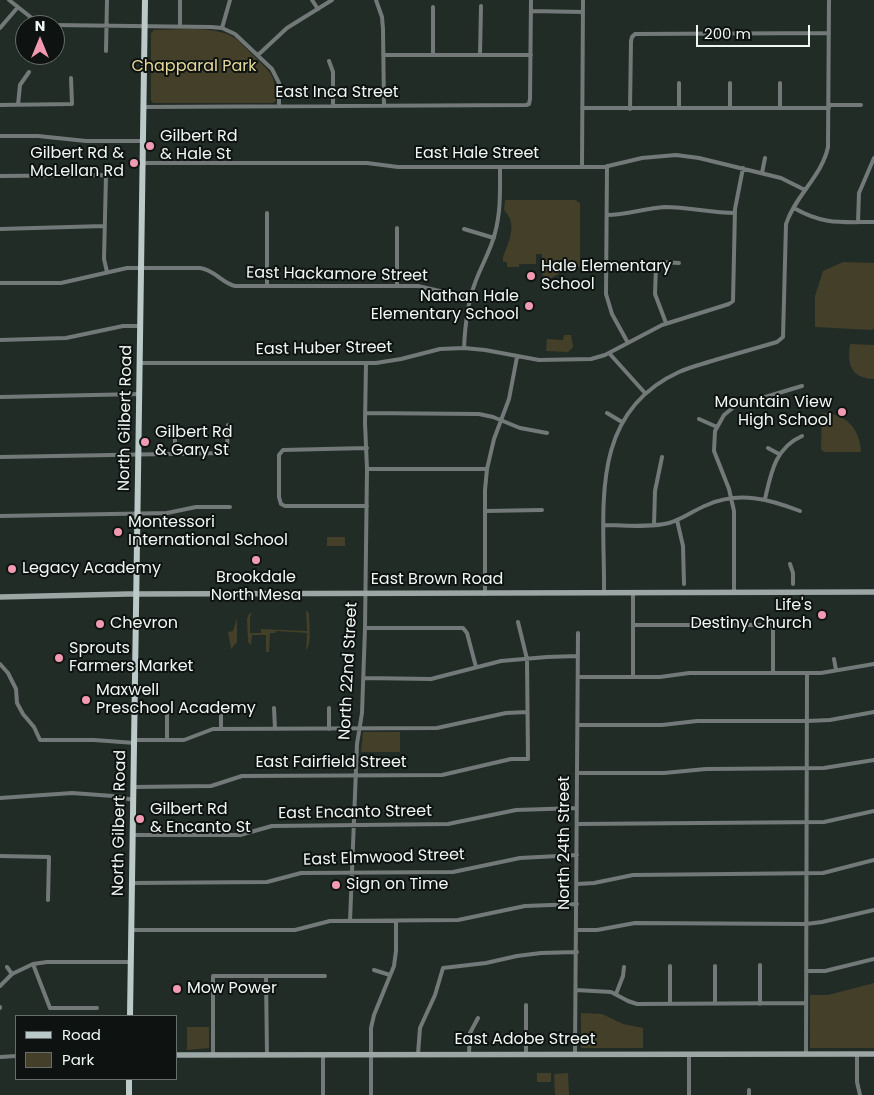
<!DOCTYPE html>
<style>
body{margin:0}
#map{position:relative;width:874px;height:1095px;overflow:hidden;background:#212c26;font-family:Poppins,sans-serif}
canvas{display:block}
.legend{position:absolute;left:15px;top:1015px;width:162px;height:65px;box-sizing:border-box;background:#0e1311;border:1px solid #686e6b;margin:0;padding:6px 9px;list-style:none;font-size:15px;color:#eff7f3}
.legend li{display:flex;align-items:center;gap:10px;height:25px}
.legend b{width:25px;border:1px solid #686e6b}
.north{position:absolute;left:15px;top:15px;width:50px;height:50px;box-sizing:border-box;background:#0e1311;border:1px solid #686e6b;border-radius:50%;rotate:0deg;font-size:14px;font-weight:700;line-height:20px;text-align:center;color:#eff7f3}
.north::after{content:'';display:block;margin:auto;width:18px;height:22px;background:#f19ab2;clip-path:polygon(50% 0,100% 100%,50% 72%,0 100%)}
.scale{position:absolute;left:696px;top:25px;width:114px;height:22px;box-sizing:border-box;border:2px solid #eff7f3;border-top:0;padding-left:6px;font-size:15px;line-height:18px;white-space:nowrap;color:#eff7f3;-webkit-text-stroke:4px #0e1311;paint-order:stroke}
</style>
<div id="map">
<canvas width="874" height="1095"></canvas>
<ul class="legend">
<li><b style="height:6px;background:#bbc9c8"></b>Road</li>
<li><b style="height:14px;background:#443f28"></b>Park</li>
</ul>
<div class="north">N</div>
<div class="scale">200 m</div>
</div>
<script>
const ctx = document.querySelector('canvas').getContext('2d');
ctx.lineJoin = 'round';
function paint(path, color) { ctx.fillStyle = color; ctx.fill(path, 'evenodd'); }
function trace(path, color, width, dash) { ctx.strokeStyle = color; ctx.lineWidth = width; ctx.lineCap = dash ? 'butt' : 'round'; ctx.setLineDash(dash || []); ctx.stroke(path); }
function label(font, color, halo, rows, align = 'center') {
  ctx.font = font + ' Poppins,sans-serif'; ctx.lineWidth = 4; ctx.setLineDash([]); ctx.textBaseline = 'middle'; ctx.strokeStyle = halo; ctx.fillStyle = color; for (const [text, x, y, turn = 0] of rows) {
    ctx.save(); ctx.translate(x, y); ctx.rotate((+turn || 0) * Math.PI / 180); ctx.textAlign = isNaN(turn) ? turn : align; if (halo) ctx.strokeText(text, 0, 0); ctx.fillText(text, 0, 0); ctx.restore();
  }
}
paint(new Path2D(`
 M154,30C177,30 215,25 235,38C242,43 248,51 255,57C272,74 275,75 276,100L273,103H153L151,100V33Z
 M505,200H575L580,203V267H574V262H563V271L543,283L542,254H536V264H519V267H507V262H503V257C509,241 518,224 504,210Z
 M843,262L874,263V328L872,330L815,327V296L823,271Z
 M564,335H571L573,347L568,352L546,351L547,339L563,340Z
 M850,344L874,345V379C851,378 847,365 850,344Z
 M822,413C845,413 860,428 861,452H824L821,449Z
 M327,537H345V546H327Z
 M306,610L309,614C309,625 312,642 306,651L307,633L276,631L275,633H270L269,652H266V635H252L251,645L248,642L247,619L249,614L252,613L250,617V633H261V629L307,631Z
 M237,618V642L231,649L228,632L233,631Z
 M363,732H400V752H361Z
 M874,983V1048H810V995H828Z
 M581,1013L602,1014L623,1024L643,1028V1048H581Z
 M187,1027H209V1048L187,1050Z
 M537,1073H551V1082H537Z
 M568,1073L569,1095H555L554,1074Z`), '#443f28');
trace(new Path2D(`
 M9,0L33,19L49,25
 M312,0L318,9
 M376,0L382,17L383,29L384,106
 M531,11L583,12
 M53,25L211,27L222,28L235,34L272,69L279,83V106
 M180,26V0
 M0,28L18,7
 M222,28L230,0
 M106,51L107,0
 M258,55L287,28L332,0
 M383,55H531
 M433,55V7
 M480,55L481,6
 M329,61L333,72V106
 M730,83V108
 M0,105L72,104L71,78
 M18,105L20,85L29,72
 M829,105H861
 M144,107L526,105L529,104L530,99L531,0
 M582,108H829
 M679,108V83
 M780,108V83
 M630,109L631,41L632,37L635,34L829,33
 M0,136H38L86,141H143
 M143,163H367L398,167H604L642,158L676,155L699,158L781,178L805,190
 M607,166L606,294L612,314L628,343
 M582,167L583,0
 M762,173L765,158
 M0,176L106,175L104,259L107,272
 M794,208C823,225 842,222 874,222
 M607,215C627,215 645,208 665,207C689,207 711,213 735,213
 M858,222L859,193L874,158
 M0,229L104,226
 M464,229L494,238
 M0,283H61L127,268H200C215,270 222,283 235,286H418L470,298
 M267,286V213
 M397,286V228
 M666,323L655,294L656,266L660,262L679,263
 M0,340L66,338L123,326H141
 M464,348C465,326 467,304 475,283C481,266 491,250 495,233C501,211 500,189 500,167
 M609,353L645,393
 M140,363H376L401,359L440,349L464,348L485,350L539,360L591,359L605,355L662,325L729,304L733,301L735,209L743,168
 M0,397L140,394
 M365,413L479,414L493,417L520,428L547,433
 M607,413L622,422
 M699,419L717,427
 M768,448L779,454
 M175,454V425
 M0,457L222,453L225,452L227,449L228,425
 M367,469H487
 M765,499C771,473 775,448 802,436
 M367,506H285L281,504L279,497V455L283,450L367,448
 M485,511L542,510
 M0,516L167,513L196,507H230
 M677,520L683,546L684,584
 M604,525C625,525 649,528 669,523C683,519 694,510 707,505C739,491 769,499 800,511
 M654,525L655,491L662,457
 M790,564L793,573V584
 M604,593C605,510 587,414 679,372C690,367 703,364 715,360C735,354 756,348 777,342L783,337L786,224C795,196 822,176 828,147L829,0
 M734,593V511L729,489L714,451L715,431L724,415L735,406L802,386
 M485,594V490L487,469L494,439L509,399L517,357
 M633,625H773V673
 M365,628H463L467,633L476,667
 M834,659L836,670
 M0,664L8,673L16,689L17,703L23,714L34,727L40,740H94L135,743
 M578,677H660L689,673H821L874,664
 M633,677V593
 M364,678L431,679L501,661L547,657L578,656
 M167,708V740
 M221,708V729
 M274,708L275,729
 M578,725H662L697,721H807L830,720L874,712
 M329,729V708
 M135,740H184L213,729L437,728L506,713L527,712
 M577,773H664L706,769L824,768L874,760
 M134,787L211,786L242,776L442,775L511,759H528L527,659L518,622
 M0,798L72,793L113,796L134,800
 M577,824L824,822L874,811
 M133,835H240L272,826L448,824L516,810L577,808
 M0,856L49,857L48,900
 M133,883L267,882L301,873L453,872L520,858L577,855
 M577,884L594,883L633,875L823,873L874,860
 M350,921L357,744L362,713L365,628L367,469L365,423L366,363
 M132,930H295L330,921L458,920L525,906L577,904
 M577,930H597L635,923L806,924L822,922L874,910
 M33,964L50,1008H97
 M670,966V1004
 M7,967L12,974
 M374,970L390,975
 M806,971H825L874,959
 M266,976L267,1055
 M0,986L12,974L33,964L47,962H131
 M576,990L611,992L628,1001L637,1004L806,1003
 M616,994L623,976L624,967
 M715,1004V966
 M760,1004V965
 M0,1007V1008
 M418,1054L420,1028L435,995L443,968L486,963L517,956L541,953L577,952
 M469,1054L470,1033L478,1018
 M526,1054V1005
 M575,1054L578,633
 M806,1054L807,673
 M857,1054V1082L860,1095
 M213,1055V976H325
 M0,1057L16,1056
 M323,1095V1055
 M371,1095V1028L374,1015L394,966L396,951V921
 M689,1095V1054
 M749,1095V1090`), '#727978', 4);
trace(new Path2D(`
 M0,597L128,594L874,592
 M176,1055L874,1054`), '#9ba6a5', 5.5);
trace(new Path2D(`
 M130,1016L145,0
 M129,1095V1079`), '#bbc9c8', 6);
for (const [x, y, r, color] of [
 [150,146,5,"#f19ab2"],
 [134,163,5,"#f19ab2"],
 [531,276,5,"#f19ab2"],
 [529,306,5,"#f19ab2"],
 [842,412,5,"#f19ab2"],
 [145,442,5,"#f19ab2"],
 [118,532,5,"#f19ab2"],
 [256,560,5,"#f19ab2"],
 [12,569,5,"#f19ab2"],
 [822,615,5,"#f19ab2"],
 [100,624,5,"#f19ab2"],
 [59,658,5,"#f19ab2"],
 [86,700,5,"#f19ab2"],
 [140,819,5,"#f19ab2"],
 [336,885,5,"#f19ab2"],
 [177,989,5,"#f19ab2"]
]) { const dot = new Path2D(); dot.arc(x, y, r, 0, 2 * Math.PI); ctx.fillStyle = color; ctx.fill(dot); trace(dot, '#0e1311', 2); }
label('16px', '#e5d89a', '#0e1311', [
 ["Chapparal Park",194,67]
]);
label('16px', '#eff7f3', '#0e1311', [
 ["East Inca Street",337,93],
 ["East Hale Street",477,154],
 ["East Hackamore Street",337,275,1],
 ["East Huber Street",324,349,-1],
 ["North Gilbert Road",126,418,-89],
 ["East Brown Road",437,580],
 ["North 22nd Street",349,671,-87],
 ["East Fairfield Street",331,763],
 ["East Encanto Street",355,813,-1],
 ["North Gilbert Road",120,823,-89],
 ["North 24th Street",565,843,-90],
 ["East Elmwood Street",384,858,-2],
 ["East Adobe Street",525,1040]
]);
label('16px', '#eff7f3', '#0e1311', [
 ["Gilbert Rd",160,137],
 ["& Hale St",160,155],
 ["Gilbert Rd &",124,154,"right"],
 ["McLellan Rd",124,172,"right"],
 ["Hale Elementary",541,267],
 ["School",541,285],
 ["Nathan Hale",519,297,"right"],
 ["Elementary School",519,315,"right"],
 ["Mountain View",832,403,"right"],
 ["High School",832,421,"right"],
 ["Gilbert Rd",155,433],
 ["& Gary St",155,451],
 ["Montessori",128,523],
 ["International School",128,541],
 ["Legacy Academy",22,569],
 ["Brookdale",256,578,"center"],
 ["North Mesa",256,596,"center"],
 ["Life's",812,606,"right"],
 ["Destiny Church",812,624,"right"],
 ["Chevron",110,624],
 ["Sprouts",69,649],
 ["Farmers Market",69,667],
 ["Maxwell",96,691],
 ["Preschool Academy",96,709],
 ["Gilbert Rd",150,810],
 ["& Encanto St",150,828],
 ["Sign on Time",346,885],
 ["Mow Power",187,989]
], 'left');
</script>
